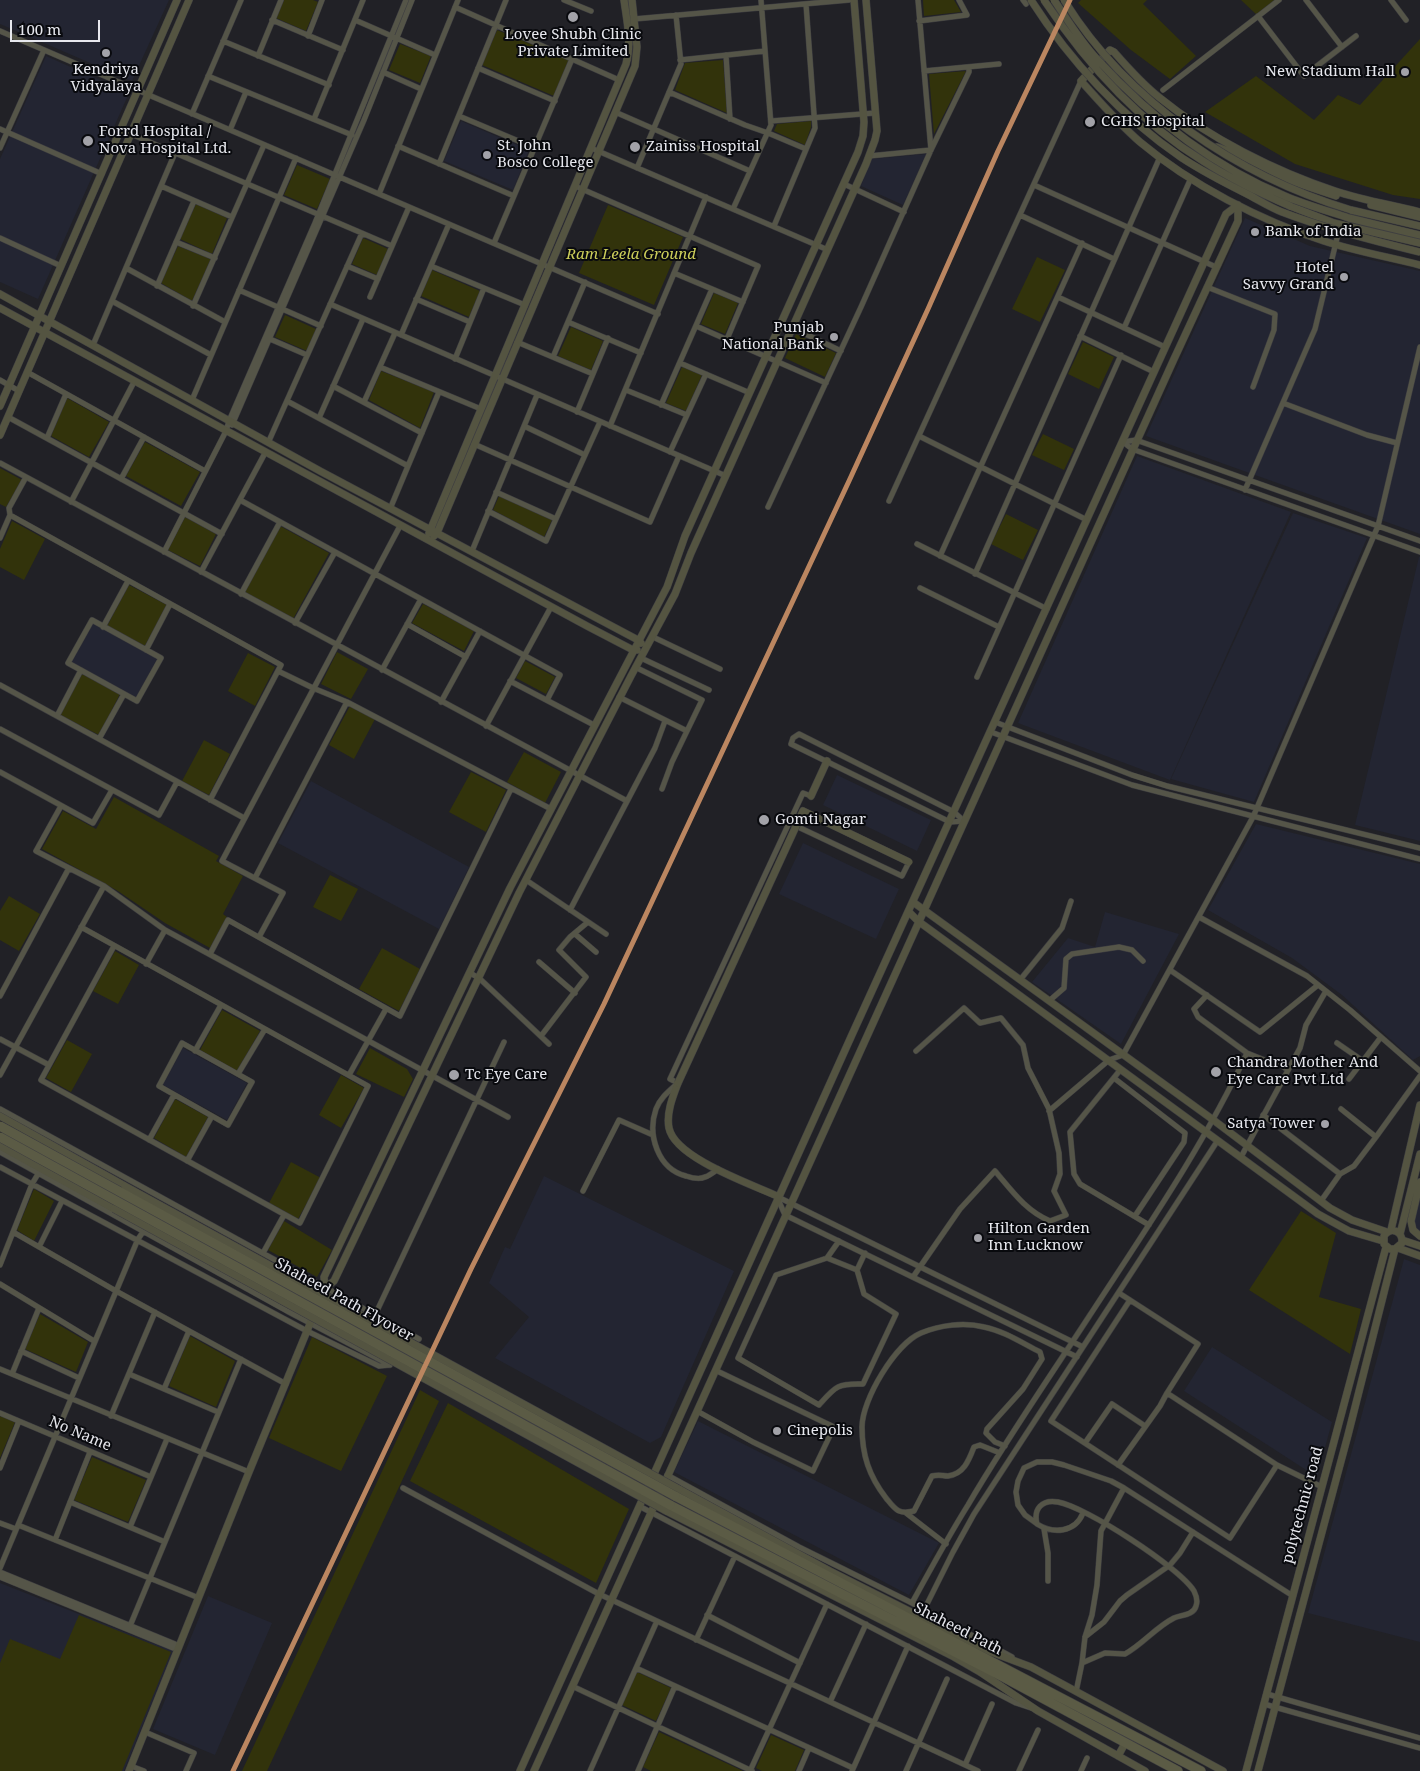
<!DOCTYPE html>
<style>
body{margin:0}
#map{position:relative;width:1420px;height:1771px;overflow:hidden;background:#212126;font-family:"Noto Serif",serif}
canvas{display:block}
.scale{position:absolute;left:10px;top:20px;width:90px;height:22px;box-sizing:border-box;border:2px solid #e7e8ee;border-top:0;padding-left:6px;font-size:15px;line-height:18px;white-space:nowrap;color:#e7e8ee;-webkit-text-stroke:4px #090a0e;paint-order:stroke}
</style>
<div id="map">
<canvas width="1420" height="1771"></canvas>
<div class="scale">100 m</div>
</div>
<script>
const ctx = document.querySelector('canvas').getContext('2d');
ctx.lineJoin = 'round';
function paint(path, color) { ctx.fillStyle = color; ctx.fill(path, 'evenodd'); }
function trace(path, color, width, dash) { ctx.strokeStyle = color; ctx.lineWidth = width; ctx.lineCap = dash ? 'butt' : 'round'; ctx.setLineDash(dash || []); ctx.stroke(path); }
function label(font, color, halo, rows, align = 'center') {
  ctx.font = font + ' "Noto Serif",serif'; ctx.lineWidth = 4; ctx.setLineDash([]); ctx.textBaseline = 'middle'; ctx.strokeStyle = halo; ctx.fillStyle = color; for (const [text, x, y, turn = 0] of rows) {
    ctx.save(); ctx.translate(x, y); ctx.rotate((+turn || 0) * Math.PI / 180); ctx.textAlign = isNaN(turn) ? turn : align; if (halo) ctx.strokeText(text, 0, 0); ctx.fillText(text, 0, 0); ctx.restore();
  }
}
paint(new Path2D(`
 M0,0H169L132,81L0,24Z
 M46,56L129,93L38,299L0,282V159Z
 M461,121L529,150L513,190L444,161Z
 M926,154L903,205L861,186L872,159Z
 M1245,218L1310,246L1420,271V534L1146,436Z
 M1137,456L1291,512L1170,780L1018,723Z
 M1293,513L1367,538L1254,802L1171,779Z
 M1419,557H1420V841L1355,825Z
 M93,624L157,659L136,697L72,662Z
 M837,775L931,820L917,851L823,805Z
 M311,781L469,867L439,929L278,843Z
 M1256,824L1420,864V1056L1413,1060L1342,995L1292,958L1208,910Z
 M803,843L899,889L876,939L779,894Z
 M1105,912L1179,934L1121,1044L1032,982L1068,938L1095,947Z
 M183,1048L247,1083L227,1120L163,1085Z
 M544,1176L734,1271L661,1437L650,1443L495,1358L529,1317L489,1283L505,1247L510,1249Z
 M1420,1189V1235L1412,1225Z
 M1404,1259L1420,1265V1642L1308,1613Z
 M1212,1347L1332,1422L1317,1477L1184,1391Z
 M698,1421L939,1543L909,1595L674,1472Z
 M0,1583L173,1651L124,1771H0Z
 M208,1596L272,1623L215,1755L153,1729Z`), '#232532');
paint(new Path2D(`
 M284,0H313L318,2L306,31L276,18Z
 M923,0H954L961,12L924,16Z
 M1081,0H1147L1143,4L1196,56L1170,79L1131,50L1078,3Z
 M1241,0H1279L1258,16Z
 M497,30L569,60L554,96L482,65Z
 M1420,39V199L1393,195L1295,164L1205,112L1256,76L1314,120L1338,95L1360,105Z
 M400,44L431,56L420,83L389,70Z
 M723,60L727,113L675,90L685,63Z
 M966,71L934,134L929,74Z
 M811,121V127L805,145L774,131L777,124Z
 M297,165L330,179L317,209L284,195Z
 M196,204L227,218L212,254L180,239Z
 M608,205L683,237L654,305L579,273Z
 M363,238L388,249L377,275L352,264Z
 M178,246L211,259L192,301L161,283Z
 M1037,257L1065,270L1040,322L1012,309Z
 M432,270L480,291L469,317L421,296Z
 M714,293L738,303L725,334L701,324Z
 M285,315L316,329L307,351L275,337Z
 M571,327L603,341L591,370L558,356Z
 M796,334L836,353L825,377L785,358Z
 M1083,342L1114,357L1099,389L1068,374Z
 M682,367L702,375L686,411L666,403Z
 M381,371L434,392L420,428L369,400Z
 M67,398L109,422L89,457L51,436Z
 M1043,434L1074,449L1064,470L1032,455Z
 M145,442L200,472L181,506L126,476Z
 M0,468L22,480L6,507L0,504Z
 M499,496L552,520L544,537L493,510Z
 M1006,514L1038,530L1023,560L991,544Z
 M185,517L216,534L200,566L168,550Z
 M12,521L45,539L24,580L0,567V549Z
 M280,526L329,553L293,619L244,592Z
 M129,585L167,605L145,646L107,626Z
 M423,604L474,631L464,651L412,623Z
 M337,652L368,669L351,699L321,684Z
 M248,653L275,667L255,706L228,691Z
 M525,661L555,677L546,694L516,678Z
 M82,674L120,694L99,735L60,715Z
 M350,706L375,719L354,759L329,745Z
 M204,740L230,754L209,795L182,781Z
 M524,752L561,772L545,803L507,782Z
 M471,772L506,790L486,832L449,812Z
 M114,797L219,856L216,861L243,876L223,914L227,917L210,948L165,923L118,891L42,849L63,811L96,829Z
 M330,875L358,889L341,921L313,907Z
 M9,896L40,914L19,951L0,940V911Z
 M382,948L420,969L399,1011L359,989Z
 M115,951L139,965L118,1004L93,991Z
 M222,1010L260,1031L237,1071L200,1050Z
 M67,1040L92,1054L71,1092L46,1078Z
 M370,1048L407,1069L413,1079L404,1097L356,1074Z
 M341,1075L364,1088L341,1128L319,1115Z
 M175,1099L208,1117L186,1157L154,1138Z
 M291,1162L321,1178L298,1219L269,1203Z
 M34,1189L54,1201L34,1241L17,1230Z
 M1301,1211L1336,1233L1319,1297L1361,1309L1350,1354L1249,1290Z
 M284,1221L332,1250L317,1277L268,1250Z
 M40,1314L88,1342L76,1372L25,1349Z
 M190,1336L235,1361L216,1407L169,1386Z
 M312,1337L387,1376L341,1471L269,1438Z
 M420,1390L439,1401L267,1771H242Z
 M448,1403L629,1509L596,1583L410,1481Z
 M0,1416L15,1422L0,1458Z
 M92,1457L146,1480L128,1522L74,1500Z
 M79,1615L171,1652L122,1771H0V1663L10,1639L60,1659Z
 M637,1672L671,1688L656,1721L622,1705Z
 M659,1732L743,1771H651L643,1767Z
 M771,1735L804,1750L795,1771H762L756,1768Z`), '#32330b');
const street = new Path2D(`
 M564,0L591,11
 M1023,0L1026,4
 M1306,0L1342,47
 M1391,0L1406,20
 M455,7L619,80
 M1258,16L1304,76L1356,36
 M634,19L849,0
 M272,20L343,50
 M355,20L435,55
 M919,21L967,15L959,0
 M0,31L658,314
 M308,36L322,0
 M223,41L329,85
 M726,55L730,119
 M258,56L281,0
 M680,60L765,51
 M478,68L555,101
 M924,71L999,64
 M383,72L421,89
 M208,76L352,135
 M1163,90L1279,0
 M669,92L745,125L768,133L806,149
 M615,112L750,171
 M192,114L241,0
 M459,116L535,148
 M314,119L363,0
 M771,121L875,113
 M0,129L102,174
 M230,130L246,92
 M131,134L392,246
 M398,146L514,196
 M0,148L44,50
 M591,148L828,250
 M869,156L931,150L918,0
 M439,164L506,0
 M637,168L681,64L676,15
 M844,184L904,212
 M1034,185L1216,267
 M161,186L232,217
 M575,186L758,266L727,339
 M379,194L458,0
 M733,209L771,125L761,0
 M1020,215L1114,259
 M774,226L815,128L806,4
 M0,238L61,266
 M176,242L215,258
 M494,243L572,59
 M347,266L378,279
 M431,266L525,305
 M126,268L225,322
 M674,273L743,302
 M157,286L194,201
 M1207,287L1275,314L1274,330L1253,387
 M239,290L321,326
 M370,297L409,207
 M1058,297L1165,347
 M416,299L470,322
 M112,301L211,355
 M330,304L726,476
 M193,306L264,145
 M568,322L641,353
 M696,326L826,383
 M793,328L841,351
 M1124,328L1191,178
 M401,335L449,224
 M1080,336L1154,372
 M270,339L307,355
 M517,342L593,374
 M93,345L175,153
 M553,357L585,282
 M455,359L484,288
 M680,363L750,393
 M380,367L481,409
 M27,372L205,471
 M0,380L19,391
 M333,386L422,433
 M626,390L687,415
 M192,400L296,158
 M287,401L408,466
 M364,402L395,333
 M1283,403L1367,435L1397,443
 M661,405L712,289
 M577,412L608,338
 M8,417L222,534
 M319,418L363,319
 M232,425L364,120L412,0
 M524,426L585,455
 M610,426L706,197
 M919,436L1087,520
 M47,438L66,394
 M1123,442L1132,449L1420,552
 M1123,442L1136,440L1420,541
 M268,443L362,233
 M474,444L650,522L679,456
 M670,452L706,374
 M0,463L627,801
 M121,479L144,437
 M1245,490L1315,329L1339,230
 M496,492L556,519
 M240,500L560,675L547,700
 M889,501L1081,81
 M71,502L134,382
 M768,507L861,307L931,150L969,72V67
 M390,509L439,392
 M488,511L546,541L600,422
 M10,515L281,665L210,800
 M0,538L10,515L9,508L26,477
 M917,544L1047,609
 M472,551L537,395
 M164,552L226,431L229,421L315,223L406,0
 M940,556L1082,243
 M201,572L265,453
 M975,574L1160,157
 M920,588L999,627
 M241,594L280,522
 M92,620L161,658L137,701L68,663Z
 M295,623L335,552
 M407,624L466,657
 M103,627L128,581
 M653,637L720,669
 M146,650L170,604
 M641,658L709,690
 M635,667L702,700L672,762L662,789
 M382,670L421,599
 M278,671L313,688L347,702L551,809
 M977,677L1121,355
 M510,681L594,725
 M0,685L244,818
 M619,697L687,731
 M441,702L480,631
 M57,716L81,670
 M995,722L1132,775L1167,786L1420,848
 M486,726L551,607
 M0,729L159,815L177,782
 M991,732L1132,785L1420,859
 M799,734L954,812L964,821L950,822L791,744L793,738Z
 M99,739L124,694
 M0,772L93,823L112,790
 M61,806L36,851L104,886L165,930L508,1117
 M794,825L902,876L909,862
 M255,878L347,702
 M526,880L606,934
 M570,910L655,748L665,721
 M1199,917L1307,976L1350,1010L1420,1071
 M81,927L368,1086L300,1223L41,1080L114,946
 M575,934L596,952
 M259,937L283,893L222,861L400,526
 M210,954L228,920L400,1016L511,789
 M539,962L575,993
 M146,964L165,930
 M1170,970L1260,1032L1318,985
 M470,973L479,978L549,1044
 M1020,980L1062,928L1071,901
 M1207,995L1194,1009L1198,1017L1247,1053L1267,1061L1271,1059L1288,1070
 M0,996L69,868
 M1049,1001L1064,988L1066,959L1072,954L1119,947L1132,950L1143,961
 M541,1036L586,977L559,950L570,937L588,922
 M0,1039L49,1065
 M182,1043L252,1082L228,1125L159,1086Z
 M1337,1043L1363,1061
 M195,1051L221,1005
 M1121,1069L1070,1132L1074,1174L1080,1184L1149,1225
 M238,1074L265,1029
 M0,1075L104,886
 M349,1075L386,1009
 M1114,1078L1185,1133L1184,1142L1135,1216
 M1349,1079L1381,1037
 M0,1109L419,1339
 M1341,1109L1376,1137L1420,1076
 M1049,1111L1109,1060L1123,1055L1253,817L1378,526L1420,347
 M1263,1115L1340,1174L1321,1201
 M149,1140L174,1095
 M0,1152L287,1311L390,1365
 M1241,1157L1300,1048L1306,1025L1326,991
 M187,1161L212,1116
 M0,1167L307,1331L379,1366L390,1365
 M718,1169C714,1172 709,1176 705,1177C699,1180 692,1178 686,1176C658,1169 647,1135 656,1109C660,1098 669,1091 678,1083L670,1079L803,793L811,796
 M1340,1174L1354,1166L1376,1137
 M583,1191L619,1120L653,1135
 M777,1197L785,1215L1077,1357
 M778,1197L1083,1347
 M13,1232L116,1291L286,1384
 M39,1247L62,1201
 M263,1253L284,1215
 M827,1258L839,1241
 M0,1265L32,1184L38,1174
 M857,1270L827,1258L776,1275L738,1358L819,1405C835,1387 837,1383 863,1384L896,1314L864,1294L857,1270L865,1253
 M913,1277L960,1209L995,1171C1012,1191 1026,1211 1050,1221L1066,1215L1054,1191L1060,1174L1059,1153L1049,1109L1028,1068L1023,1045L1001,1018L980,1023L964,1008L916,1051
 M0,1284L94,1341
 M1119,1293L1198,1344L1167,1393L1277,1465L1230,1538L1051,1421L1130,1300
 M375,1315L504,1042
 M21,1351L79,1378
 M0,1369L249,1472
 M12,1374L39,1308
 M129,1374L218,1412
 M164,1389L189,1331
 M697,1411L753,1442L813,1471L834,1427L715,1370
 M0,1413L151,1477
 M111,1416L155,1312
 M1085,1443L1112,1404L1145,1426
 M1000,1453L980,1445L974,1447C969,1460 964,1474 948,1476C942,1476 940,1474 932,1476L914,1511C898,1515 895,1509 886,1498C869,1476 862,1455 862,1427C862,1400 895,1344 921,1333C940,1325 964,1322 984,1327C1004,1331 1022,1343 1040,1352L1042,1359L1023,1389L987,1429L986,1433L995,1442L1005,1446
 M1118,1465L1160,1406L1167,1393
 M1277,1465L1322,1487
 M0,1468L19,1421
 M667,1475L799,1547L912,1603L1012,1657
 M403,1488L599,1594L978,1771
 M70,1502L165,1542
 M639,1506L1016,1703L1031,1708
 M906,1513L946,1544
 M0,1523L16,1529
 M1036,1523L1025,1515L1018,1505L1016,1492L1018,1481L1024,1468L1037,1462H1052L1064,1465L1111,1481L1124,1488L1293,1596
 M18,1525L199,1598
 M130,1527L167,1439
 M1044,1529L1048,1553V1581
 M55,1540L90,1452
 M0,1568L138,1239L143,1232
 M0,1572L175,1644L179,1648
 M0,1577L173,1648H179
 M912,1603C930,1570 948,1537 968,1505C1006,1440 1049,1378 1090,1315C1146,1229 1204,1145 1247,1053
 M924,1610L953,1552L974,1514L1218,1140
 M707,1615L800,1663
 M130,1626L241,1359
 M1085,1637L1104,1622L1120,1601L1127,1595L1170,1565L1180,1553L1193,1532
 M696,1640L735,1556
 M1082,1663L1105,1653L1125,1654C1143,1644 1156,1627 1174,1618C1181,1615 1194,1615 1196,1606C1198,1601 1196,1595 1194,1591C1179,1567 1086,1507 1058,1502C1042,1499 1033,1509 1037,1524C1053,1534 1075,1533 1083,1513
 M636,1668L853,1768
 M572,1686L752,1771
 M1076,1692L1082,1663L1085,1637L1092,1615L1097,1585L1101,1531L1124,1488
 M1267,1694L1420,1738
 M830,1702L866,1624
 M1264,1704L1420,1748
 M145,1732L194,1753L186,1771
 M965,1765L992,1704
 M131,1766L144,1771
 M590,1771L657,1621
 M638,1771L675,1686
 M750,1771L827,1604
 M799,1771L809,1748
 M852,1771L908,1646
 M906,1771L947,1679
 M1019,1771L1038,1730
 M1081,1771L1087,1758`);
const secondary = new Path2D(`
 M1217,147L1242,156L1291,181L1336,196
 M1371,205L1420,217
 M1290,206L1334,223L1420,243
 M1351,210L1420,226
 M1420,212C1392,205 1362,200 1335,191C1275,171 1209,138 1160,98C1143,85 1128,68 1114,52L1110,50L1081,81C1100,102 1118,123 1140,142C1190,184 1261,221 1324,241C1355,251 1388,257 1420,265
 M1349,218L1420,235
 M0,294L320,471L638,640L641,643
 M0,308L587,626L633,650H637
 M0,406L177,0
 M0,435L189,0
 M429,533L626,64C632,43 627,22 624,0
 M434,536L437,533L635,66L637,47L632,0
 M811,796L827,761
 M913,902L1212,1119L1330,1208L1352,1220L1387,1232
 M909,912L918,921L1318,1214L1349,1231L1383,1241
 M678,1083C673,1096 666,1113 669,1128C675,1158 751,1184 777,1196
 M0,1116L125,1186
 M0,1146L114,1209
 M1420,1182L1411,1221L1413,1230L1420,1236
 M1391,1230L1420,1105
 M1400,1234L1420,1154
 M1402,1240L1420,1246
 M1398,1248L1420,1256
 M325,1288L334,1281L519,893L631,676L675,594L691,553L866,164L875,140L877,131L866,0
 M320,1299L325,1288L324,1277L510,888L667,587L685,536L858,152L863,136L864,122L854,0
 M679,1489L830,1571L921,1617L991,1652L1031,1667L1223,1771
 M666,1511L954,1657L980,1672L1038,1711L1145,1771
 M1118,1756L1123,1747
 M129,1771L249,1472L314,1314
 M520,1771C752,1251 990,732 1226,214L1238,205
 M534,1771L1174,359L1238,221V205
 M1246,1771L1386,1247
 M1258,1771L1348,1435L1395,1249L1402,1243C1403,1231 1391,1226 1384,1236V1244L1390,1249H1395`);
const highway = new Path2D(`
 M675,1496L1201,1771
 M670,1505L1003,1677L1178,1771`);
trace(street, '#3e3e41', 6);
trace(secondary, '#3e3e41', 8);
trace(highway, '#3e3e41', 10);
trace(street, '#555548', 5);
trace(secondary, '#545441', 7);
trace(highway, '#5b5b45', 9);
trace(new Path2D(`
 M579,1053L604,1004L849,481L928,309L998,151L1070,0`), '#585950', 2, [9, 9]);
const secondaryBridge = new Path2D(`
 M1031,0C1070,61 1122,117 1182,158C1202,171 1223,182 1245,193C1257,199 1269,207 1282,212C1326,229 1374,241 1420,252
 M1044,0C1086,63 1138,121 1203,161C1231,179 1260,193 1290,206
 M1054,0C1067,19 1080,41 1096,58C1149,116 1212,166 1285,196C1306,205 1328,211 1349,218
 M1064,0C1127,102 1238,176 1351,210
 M678,1083L803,811L909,862
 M125,1186L679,1489
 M114,1209L666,1511`);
const highwayBridge = new Path2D(`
 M0,1126L675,1496
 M0,1137L670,1505`);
trace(secondaryBridge, '#3e3e41', 8, []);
trace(highwayBridge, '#3e3e41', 10, []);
trace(secondaryBridge, '#545441', 7);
trace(highwayBridge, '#5b5b45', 9);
trace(new Path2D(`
 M233,1771L471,1269L604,1004L849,481L928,309L998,151L1070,0`), '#bb8660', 5);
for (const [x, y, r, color] of [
 [573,17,6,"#a2a2a8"],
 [106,53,5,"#a2a2a8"],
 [1405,72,5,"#a2a2a8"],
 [1090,122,6,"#a2a2a8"],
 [88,141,6,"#a2a2a8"],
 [635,147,6,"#a2a2a8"],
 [487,155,5,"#a2a2a8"],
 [1255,232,5,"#a2a2a8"],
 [1344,277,5,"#a2a2a8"],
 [834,337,5,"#a2a2a8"],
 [764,820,6,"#a2a2a8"],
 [1216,1072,6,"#a2a2a8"],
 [454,1075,6,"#a2a2a8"],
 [1325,1124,5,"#a2a2a8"],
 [978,1238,5,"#a2a2a8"],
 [777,1431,5,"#a2a2a8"]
]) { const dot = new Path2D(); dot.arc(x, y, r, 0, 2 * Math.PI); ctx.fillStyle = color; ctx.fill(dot); trace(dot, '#090a0e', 2); }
label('15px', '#e7e8ee', '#090a0e', [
 ["Lovee Shubh Clinic",573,35,"center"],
 ["Private Limited",573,52,"center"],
 ["Kendriya",106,70,"center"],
 ["Vidyalaya",106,87,"center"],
 ["New Stadium Hall",1395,72,"right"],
 ["CGHS Hospital",1101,122],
 ["Forrd Hospital /",99,132],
 ["Nova Hospital Ltd.",99,149],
 ["St. John",497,146],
 ["Bosco College",497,163],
 ["Zainiss Hospital",646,147],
 ["Bank of India",1265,232],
 ["Hotel",1334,268,"right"],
 ["Savvy Grand",1334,285,"right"],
 ["Punjab",824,328,"right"],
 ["National Bank",824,345,"right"],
 ["Gomti Nagar",775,820],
 ["Chandra Mother And",1227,1063],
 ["Eye Care Pvt Ltd",1227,1080],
 ["Tc Eye Care",465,1075],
 ["Satya Tower",1315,1124,"right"],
 ["Hilton Garden",988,1229],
 ["Inn Lucknow",988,1246],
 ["Cinepolis",787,1431]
], 'left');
label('italic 15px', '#ccce5a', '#090a0e', [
 ["Ram Leela Ground",631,255]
]);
label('15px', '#e7e8ee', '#090a0e', [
 ["Shaheed Path Flyover",344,1300,29],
 ["No Name",80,1434,23],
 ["polytechnic road",1303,1505,-75],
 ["Shaheed Path",958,1629,27]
]);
</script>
